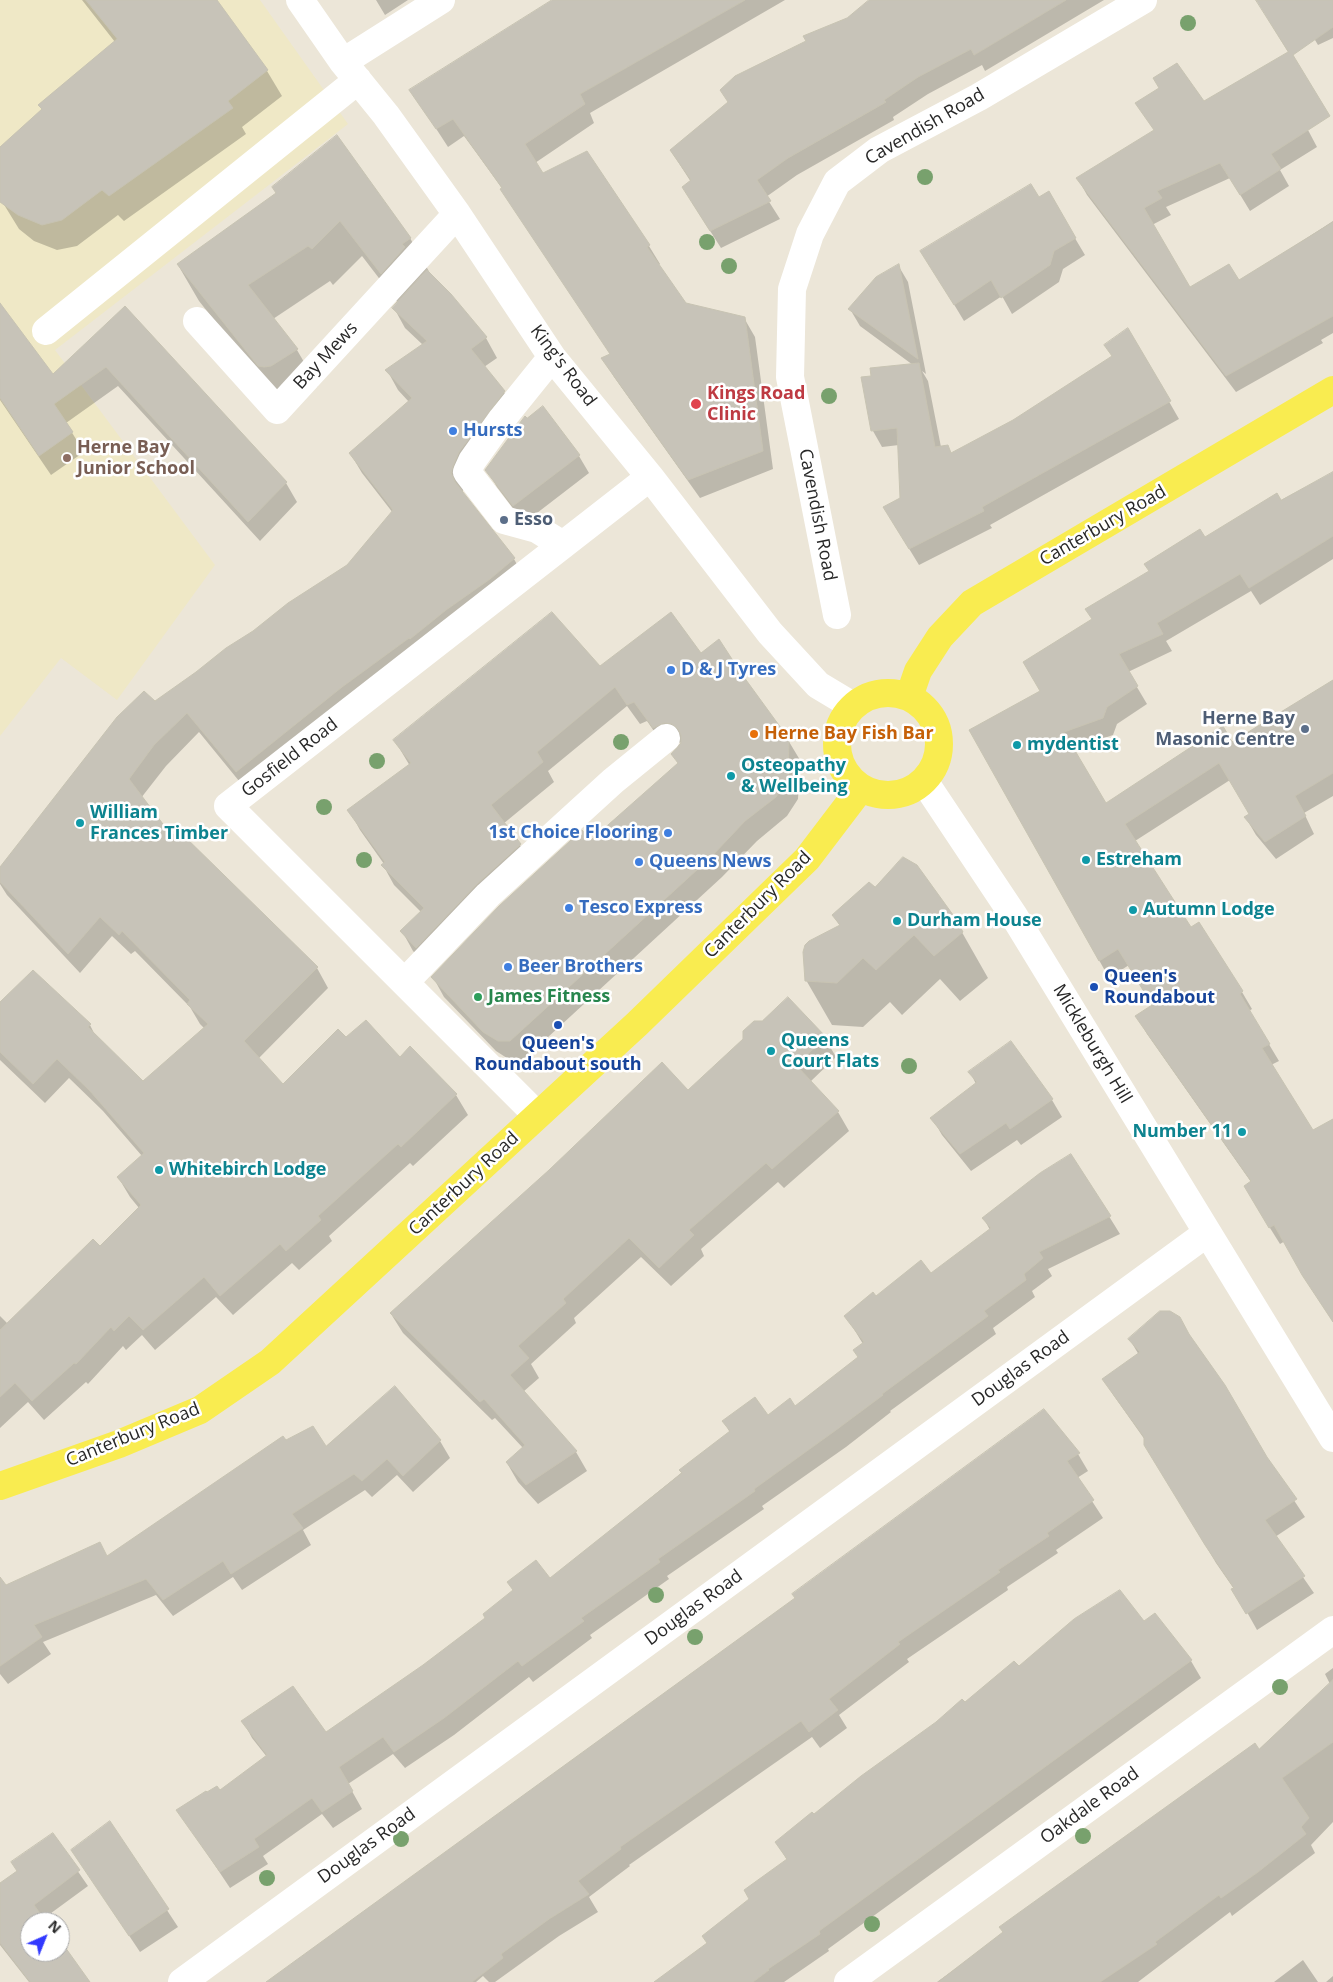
<!DOCTYPE html>
<style>
body{margin:0}
#map{position:relative;width:1333px;height:1982px;overflow:hidden;background:#ece6d8;font-family:"Open Sans",sans-serif}
canvas{display:block}
.north{position:absolute;left:20px;top:1912px;width:50px;height:50px;box-sizing:border-box;background:#fff;border:1px solid #a9a9a9;border-radius:50%;rotate:44deg;font-size:14px;font-weight:700;line-height:20px;text-align:center;color:#282828}
.north::after{content:'';display:block;margin:auto;width:18px;height:22px;background:#3239ff;clip-path:polygon(50% 0,100% 100%,50% 72%,0 100%)}
</style>
<div id="map">
<canvas width="1333" height="1982"></canvas>
<div class="north">N</div>
</div>
<script>
const ctx = document.querySelector('canvas').getContext('2d');
ctx.lineJoin = 'round';
function paint(path, color) { ctx.fillStyle = color; ctx.fill(path, 'evenodd'); }
function trace(path, color, width, dash) { ctx.strokeStyle = color; ctx.lineWidth = width; ctx.lineCap = dash ? 'butt' : 'round'; ctx.setLineDash(dash || []); ctx.stroke(path); }
function label(font, color, halo, rows, align = 'center') {
  ctx.font = font + ' "Open Sans",sans-serif'; ctx.lineWidth = 5; ctx.setLineDash([]); ctx.textBaseline = 'middle'; ctx.strokeStyle = halo; ctx.fillStyle = color; for (const [text, x, y, turn = 0] of rows) {
    ctx.save(); ctx.translate(x, y); ctx.rotate((+turn || 0) * Math.PI / 180); ctx.textAlign = isNaN(turn) ? turn : align; if (halo) ctx.strokeText(text, 0, 0); ctx.fillText(text, 0, 0); ctx.restore();
  }
}
paint(new Path2D(`
 M0,0H260L348,124L55,350L215,565L117,700L61,658L0,736Z`), '#efe8c6');
paint(new Path2D(`
 M82,0H215L267,71L282,96L242,127L246,134L124,221L118,215L77,246L57,250L34,241L19,229L3,203L0,196V148L42,110L39,105L115,42Z
 M376,0H408L385,15Z
 M554,0H785L590,113L594,123L535,163L542,175L587,153L649,246L660,264L658,265L685,304L744,318L755,337L773,469L700,498L614,377L603,359L611,355L502,188L464,136L448,147L411,90Z
 M871,0H1104L985,71L982,65L928,94L893,117L894,120L797,175L766,197L780,219L721,248L693,204L691,182L671,151L848,19Z
 M1291,0H1333V38L1318,45Z
 M1281,79L1317,147L1280,170L1289,186L1250,211L1230,178L1166,207L1171,215L1152,225L1190,289L1239,282L1333,221V333L1321,340L1323,343L1236,392L1087,195L1078,179L1155,131L1137,103H1203Z
 M1048,193L1085,255L1063,269L1059,282L1012,314L1002,296L964,321L932,268Z
 M277,194L410,238L431,275L486,338L497,358L484,367L504,392L515,412L464,486L462,494L514,559L525,579L248,792L199,732L166,766L141,798L172,838L317,968L328,988L258,1059L283,1086L345,1038L400,1058L410,1048L456,1095L468,1115L413,1166L410,1163L329,1236L332,1241L299,1270L292,1263L233,1315L216,1297L155,1350L142,1335L126,1350L123,1346L88,1384L86,1382L44,1420L28,1402L0,1428V1316L8,1324L100,1248L139,1208L130,1197L118,1177L142,1156L103,1111L69,1078L45,1103L0,1060V1003L90,1025L95,1035L143,1083L205,1029L200,1024L190,1007L135,951L131,954L112,936L80,973L7,895L0,884V869L155,702L347,566L393,513L362,473L350,453L409,402L398,390L387,370L423,345L405,328L394,308L398,303L362,256L333,285L330,281L273,319L297,350L318,386L292,402L272,393L199,301L178,265Z
 M898,265L908,282L926,374L922,371L928,381L941,447L952,454L1013,421L1113,357L1128,330L1179,419L990,525L992,528L919,565L894,524L902,498L899,445L882,447L873,431L913,365L860,326L850,309Z
 M125,307L286,483L297,502L260,541L118,386L66,423L84,452L51,475L0,400V338L52,376Z
 M543,408L579,456L589,473L524,523L497,487L487,470L527,420Z
 M1333,473V559L1260,605L1251,591L1166,641L1172,651L1128,672L1147,704L1117,724L1113,735L1072,749L1105,805L1232,743L1333,681V796L1304,813L1314,834L1276,859L1256,835L1246,818L1251,815L1230,780L1135,841L1191,929L1199,923L1242,992L1252,1009L1249,1011L1279,1061L1271,1065L1313,1132L1333,1134V1322L1285,1241L1280,1244L1255,1204L1251,1182L1147,1034L1137,1016L1154,1006L1129,965L1109,978L1080,926L1041,692L1093,620L1205,538L1281,502Z
 M700,655L740,674L788,740L800,760L798,799L787,816L757,841L722,877L522,1061L510,1060L496,1051L444,997L433,977L679,764L683,743L676,742L665,747L647,721L640,724L627,706L548,771L554,782L503,824L520,845L531,865L428,967L413,951L402,931L422,913L394,885L383,865L384,864L360,830L349,810L410,766L395,741L600,668Z
 M875,888L955,920L988,978L960,1001L940,979L902,1015L890,1002L863,1027L832,1025L806,980L840,926L833,915Z
 M825,1038L836,1057L810,1082L838,1112L849,1131L784,1188L778,1182L701,1249L704,1256L671,1286L641,1257L574,1318L576,1323L531,1364L539,1378L523,1392L576,1452L587,1471L538,1504L518,1482L507,1463L523,1448L495,1418L492,1420L403,1333L391,1314L688,1092Z
 M1010,1043L1052,1100L1062,1117L1021,1145L1017,1140L971,1171L942,1135L932,1118L976,1084L970,1072Z
 M1071,1155L1120,1234L1048,1269L1052,1276L1032,1291L1035,1297L993,1328L996,1334L890,1411L891,1412L846,1447L762,1506L764,1509L667,1576L669,1579L590,1635L592,1638L533,1682L529,1677L454,1735L405,1768L393,1754L348,1784L362,1809L333,1828L322,1814L263,1856L268,1864L230,1888L178,1810L219,1792L267,1757L252,1738L243,1721L325,1734L424,1666L487,1619L514,1592L509,1583L550,1580L730,1433L724,1421L767,1417L795,1408L859,1358L863,1344L846,1316L875,1297L931,1275L990,1230L984,1219Z
 M1130,1340L1266,1458L1305,1517L1275,1537L1314,1593L1257,1630L1234,1589L1216,1563L1156,1462L1145,1440L1114,1396L1104,1379L1139,1355Z
 M395,1388L440,1441L450,1458L413,1492L397,1475L372,1497L365,1490L303,1530L311,1545L242,1590L233,1577L173,1616L156,1595L43,1642L51,1654L8,1684L0,1674V1579L6,1587L107,1557L286,1441L326,1448Z
 M1044,1410L1078,1454L1088,1471L1077,1478L1103,1518L1056,1550L1058,1553L1007,1587L1008,1590L907,1659L909,1662L839,1715L847,1728L820,1748L812,1737L629,1865L630,1866L589,1897L598,1912L559,1936L495,1982H489L483,1976L476,1982H268L796,1599Z
 M1154,1615L1191,1661L1201,1678L828,1949L829,1951L784,1982H657L708,1944L787,1860L777,1843L964,1704L1018,1668L1144,1622Z
 M1333,1668V1822L1311,1845L1315,1853L1232,1916L1230,1912L1138,1982H937L1259,1751L1330,1684L1325,1674Z
 M110,1823L178,1927L140,1952L72,1850Z
 M52,1834L88,1886L43,1919L45,1922H30V1952H60V1943L88,1982H29L0,1945V1884L18,1872Z
 M1303,1960L1318,1982H1274Z
 M1333,1976V1982H1326Z`), '#0003');
const building = new Path2D(`
 M86,0H217L268,70L228,101L233,108L109,196L102,190L62,220L42,225L18,215L0,202V147L42,109L38,105L117,39Z
 M552,0H745L580,94L585,104L525,144L543,173L587,151L650,245L647,247L686,303L745,317L763,451L688,480L601,358L610,354L500,189L502,188L453,119L436,129L409,90Z
 M869,0H1066L974,55L971,49L918,77L884,100L886,102L788,158L757,180L771,201L710,231L682,187L691,180L670,150L728,102L720,90L735,76L806,41L803,36L847,18Z
 M1256,0H1333V27L1293,55L1330,116L1271,154L1281,169L1240,195L1220,163L1157,191L1162,198L1144,208L1190,287L1229,264L1239,280L1333,222V316L1226,376L1076,178L1154,130L1135,103L1159,88L1153,78L1177,63L1204,101L1288,52Z
 M337,135L411,238L402,244L405,247L381,274L340,221L312,249L308,246L248,285L298,349L271,366L264,367L258,366L177,264L276,193L272,187Z
 M1031,184L1039,197L1049,191L1076,238L1054,251L1050,265L1001,298L991,280L954,305L920,251Z
 M899,264L918,359L848,309L876,277Z
 M427,270L451,294L487,337L471,349L505,391L459,452L453,466L451,473L455,482L515,558L490,579L446,610L410,639L409,638L342,687L236,772L187,713L154,745L129,779L172,836L178,830L318,967L244,1041L283,1084L338,1029L346,1037L366,1020L400,1057L410,1046L457,1094L401,1147L398,1144L318,1216L321,1220L286,1251L280,1244L220,1296L204,1277L143,1330L129,1316L114,1331L111,1327L76,1364L74,1363L32,1401L15,1383L0,1397V1330L93,1239L100,1246L141,1205L117,1177L144,1153L90,1091L57,1059L33,1084L0,1052V1002L33,970L91,1024L88,1027L143,1081L208,1024L187,1004L190,1000L122,931L119,935L100,917L68,954L0,882V867L117,717L144,691L155,701L196,672L226,648L253,631L288,603L347,565L393,510L349,453L412,398L385,370L427,341L392,308Z
 M0,303L53,374L125,306L287,482L248,522L106,367L54,404L73,432L39,456L0,398Z
 M1128,328L1171,401L982,507L984,511L909,549L883,507L900,498L897,428L871,431L861,377L871,376L870,368L919,363L935,447L948,445L951,453L1013,420L1112,356L1104,345Z
 M543,406L580,455L513,506L485,470L525,416L527,418Z
 M1333,472V536L1249,588L1240,574L1157,623L1163,634L1119,654L1138,686L1107,707L1103,718L1064,732L1106,803L1223,726L1232,742L1333,680V773L1295,796L1306,816L1265,842L1244,817L1249,814L1219,763L1125,824L1191,927L1199,922L1243,991L1240,994L1270,1044L1262,1048L1313,1130L1333,1119V1322L1302,1275L1274,1225L1269,1228L1244,1186L1251,1181L1135,1016L1152,1005L1118,949L1099,961L969,730L1040,691L1023,662L1092,619L1085,609L1149,571L1144,564L1200,529L1205,537L1277,493L1281,500Z
 M552,612L600,666L671,612L701,653L719,639L741,673L789,739L788,779L776,797L745,821L711,857L510,1041H498L483,1032L431,977L499,906L582,830L591,840L678,763L671,754L681,743V735L678,729L672,724L664,723L653,728L634,702L627,705L615,687L537,752L543,762L491,805L521,844L477,884L416,948L400,931L424,908L381,865L385,862L347,810L411,763L393,740Z
 M903,857L917,865L956,919L963,932L934,956L914,935L876,970L863,958L837,983L805,981L803,952L805,945L809,941L840,925L832,915L869,882L875,887Z
 M788,997L826,1037L796,1065L839,1111L772,1169L766,1163L689,1230L694,1235L659,1268L629,1238L563,1299L566,1303L518,1346L529,1358L510,1375L577,1451L526,1485L506,1462L525,1445L484,1399L480,1402L390,1313L549,1170L662,1062L688,1090L743,1039V1031L754,1021H762Z
 M1011,1041L1053,1099L1010,1129L1006,1123L960,1154L930,1118L977,1082L968,1072Z
 M1071,1154L1111,1216L1039,1252L1043,1258L1024,1274L1026,1280L984,1311L988,1316L882,1394L883,1395L836,1430L754,1489L755,1491L658,1559L660,1562L581,1618L584,1621L522,1666L518,1661L444,1718L394,1752L383,1737L339,1767L353,1791L322,1812L312,1798L254,1839L259,1847L220,1872L176,1810L206,1791L207,1792L217,1786L220,1790L267,1755L241,1721L293,1686L326,1732L423,1665L485,1618L483,1614L513,1590L507,1582L536,1560L550,1578L682,1473L679,1470L730,1431L722,1421L755,1397L768,1415L790,1398L795,1406L858,1357L853,1350L864,1342L844,1316L873,1292L876,1296L921,1260L931,1273L991,1228L982,1218L1040,1173Z
 M1160,1311H1170L1180,1317L1189,1334L1225,1385L1267,1457L1297,1499L1265,1520L1305,1576L1246,1614L1231,1589L1234,1588L1205,1545L1144,1445V1437L1102,1379L1140,1352L1128,1339Z
 M395,1386L441,1440L403,1476L387,1459L362,1481L354,1474L292,1514L303,1528L231,1574L223,1561L163,1600L146,1579L34,1625L42,1637L0,1666V1577L6,1585L100,1542L107,1556L283,1436L286,1440L313,1426L326,1446Z
 M1044,1409L1080,1453L1067,1461L1094,1500L1047,1533L1049,1536L998,1570L1000,1572L898,1642L900,1644L829,1699L838,1710L809,1732L801,1721L620,1847L621,1849L578,1881L589,1894L549,1919L501,1954L503,1958L472,1982H266L795,1598L792,1594Z
 M1120,1590L1144,1621L1155,1613L1192,1660L819,1931L820,1934L768,1969L769,1970L753,1982H654L707,1943L702,1936L749,1899L744,1890L787,1859L775,1842L812,1812L814,1814L861,1776L936,1722L962,1699L965,1702L1014,1661L1019,1666L1074,1619Z
 M1333,1680V1742L1282,1778L1309,1818L1301,1827L1306,1834L1258,1872L1221,1898L1219,1895L1155,1942L1157,1944L1100,1982H938L1003,1932L999,1927L1255,1743L1259,1749Z
 M110,1821L169,1909L129,1936L71,1850Z
 M53,1833L80,1870L34,1905L46,1922H30V1952H60V1940L90,1982H30L0,1943V1883L17,1871L11,1862Z`);
paint(building, '#c7c3b8');
trace(building, '#c7c3b2', 1);
trace(new Path2D(`
 M300,0L343,62L386,115L457,214L552,357L650,477L770,633L818,685L853,706
 M343,62L441,0
 M197,321L277,410L457,214
 M46,331L358,80
 M552,357L502,419L472,461L467,472L504,520L537,529L563,545
 M837,615L790,377L792,289L810,234L837,182L879,150L979,97L1143,0
 M924,781L1014,916L1333,1438
 M405,982L488,895L613,781L666,738
 M537,1115L228,806L650,477
 M182,1982L1207,1233
 M848,1982L1333,1630`), '#fff', 28);
trace(new Path2D(`
 M837 744a51 51 0 1 1 102 0a51 51 0 1 1-102 0Z
 M909,697L918,671L940,637L972,603L1333,390
 M0,1486L119,1444L200,1410L270,1362L637,1024L807,859L861,788`), '#f9ec50', 28);
ctx.fillStyle = '#78a16d';
for (const [x, y] of [
 [1188,23],
 [925,177],
 [707,242],
 [729,266],
 [829,396],
 [621,742],
 [377,761],
 [324,807],
 [364,860],
 [909,1066],
 [656,1595],
 [695,1637],
 [1280,1687],
 [1083,1836],
 [401,1839],
 [267,1878],
 [872,1924]
]) { ctx.beginPath(); ctx.arc(x, y, 8, 0, 2 * Math.PI); ctx.fill(); }
for (const [x, y, r, color] of [
 [696,404,6,"#e0444e"],
 [453,431,5,"#3f7fe0"],
 [67,458,5,"#8d6e63"],
 [504,520,5,"#5c6f8a"],
 [671,670,5,"#3f7fe0"],
 [1305,729,5,"#5c6f8a"],
 [754,734,5,"#e8710a"],
 [1017,745,5,"#0f9aa8"],
 [731,776,5,"#0f9aa8"],
 [80,823,5,"#0f9aa8"],
 [668,833,5,"#3f7fe0"],
 [1086,860,5,"#0f9aa8"],
 [639,862,5,"#3f7fe0"],
 [569,908,5,"#3f7fe0"],
 [1133,910,5,"#0f9aa8"],
 [897,921,5,"#0f9aa8"],
 [508,967,5,"#3f7fe0"],
 [1094,987,5,"#1a4fb4"],
 [478,997,5,"#2e9e5b"],
 [558,1025,5,"#1a4fb4"],
 [771,1051,5,"#0f9aa8"],
 [1242,1132,5,"#0f9aa8"],
 [159,1170,5,"#0f9aa8"]
]) { const dot = new Path2D(); dot.arc(x, y, r, 0, 2 * Math.PI); ctx.fillStyle = color; ctx.fill(dot); trace(dot, '#fff', 2); }
label('18px', '#282828', '#fff', [
 ["Cavendish Road",925,127,-30],
 ["Bay Mews",326,356,-47],
 ["King's Road",563,366,53],
 ["Cavendish Road",817,515,79],
 ["Canterbury Road",1103,526,-30],
 ["Gosfield Road",290,758,-38],
 ["Canterbury Road",758,905,-45],
 ["Mickleburgh Hill",1092,1044,59],
 ["Canterbury Road",464,1184,-43],
 ["Douglas Road",1021,1369,-36],
 ["Canterbury Road",133,1435,-22],
 ["Douglas Road",694,1608,-36],
 ["Oakdale Road",1090,1806,-36],
 ["Douglas Road",367,1846,-36]
]);
label('bold 18px', '#be3a42', '#fff', [
 ["Kings Road",707,394],
 ["Clinic",707,415]
], 'left');
label('bold 18px', '#366cbe', '#fff', [
 ["Hursts",463,431],
 ["D & J Tyres",681,670],
 ["1st Choice Flooring",658,833,"right"],
 ["Queens News",649,862],
 ["Tesco Express",579,908],
 ["Beer Brothers",518,967]
], 'left');
label('bold 18px', '#785e54', '#fff', [
 ["Herne Bay",77,448],
 ["Junior School",77,469]
], 'left');
label('bold 18px', '#4e5e75', '#fff', [
 ["Esso",514,520],
 ["Herne Bay",1295,719,"right"],
 ["Masonic Centre",1295,740,"right"]
], 'left');
label('bold 18px', '#c56008', '#fff', [
 ["Herne Bay Fish Bar",764,734]
], 'left');
label('bold 18px', '#0d838f', '#fff', [
 ["mydentist",1027,745],
 ["Osteopathy",741,766],
 ["& Wellbeing",741,787],
 ["William",90,813],
 ["Frances Timber",90,834],
 ["Estreham",1096,860],
 ["Autumn Lodge",1143,910],
 ["Durham House",907,921],
 ["Queens",781,1041],
 ["Court Flats",781,1062],
 ["Number 11",1232,1132,"right"],
 ["Whitebirch Lodge",169,1170]
], 'left');
label('bold 18px', '#164399', '#fff', [
 ["Queen's",1104,977],
 ["Roundabout",1104,998],
 ["Queen's",558,1044,"center"],
 ["Roundabout south",558,1065,"center"]
], 'left');
label('bold 18px', '#27864d', '#fff', [
 ["James Fitness",488,997]
], 'left');
</script>
